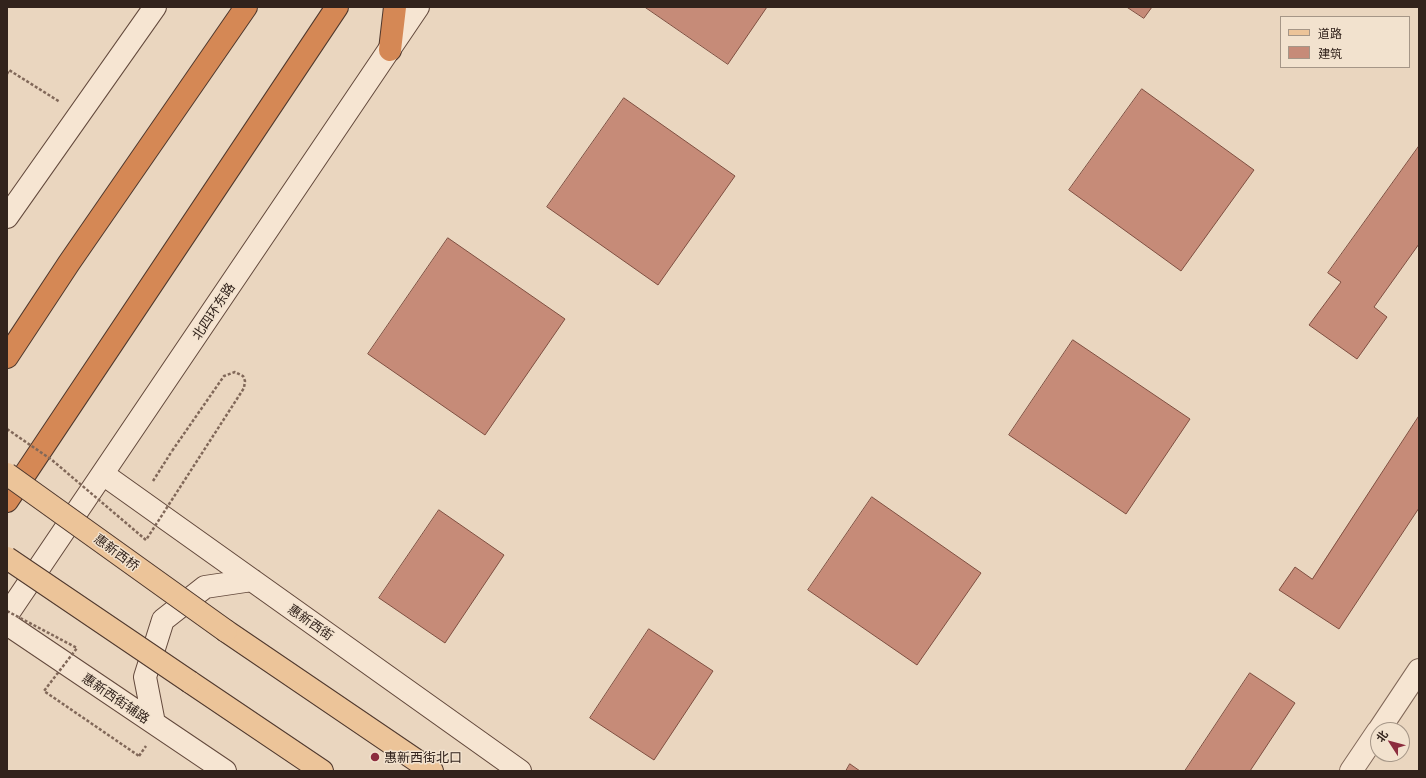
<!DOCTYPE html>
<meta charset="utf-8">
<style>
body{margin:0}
#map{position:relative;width:1426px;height:778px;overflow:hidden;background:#ead6bf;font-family:Georgia,"Noto Sans SC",serif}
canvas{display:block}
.frame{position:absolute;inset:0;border:8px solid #32231c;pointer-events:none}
.legend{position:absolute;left:1280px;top:16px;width:130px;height:52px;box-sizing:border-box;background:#f2e2ce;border:1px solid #a59687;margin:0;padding:5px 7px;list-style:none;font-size:12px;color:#32231c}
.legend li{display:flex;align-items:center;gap:8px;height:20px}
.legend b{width:20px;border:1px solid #a59687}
.north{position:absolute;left:1370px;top:722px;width:40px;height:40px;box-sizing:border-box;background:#f2e2ce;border:1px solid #a59687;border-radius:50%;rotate:306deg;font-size:11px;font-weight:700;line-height:16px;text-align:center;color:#32231c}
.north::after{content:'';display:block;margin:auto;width:14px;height:18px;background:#8c2d3e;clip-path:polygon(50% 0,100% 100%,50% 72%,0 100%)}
</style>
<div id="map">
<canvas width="1426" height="778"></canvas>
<div class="frame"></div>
<ul class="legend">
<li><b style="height:5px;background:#ecc499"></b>道路</li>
<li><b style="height:11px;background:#c68b78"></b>建筑</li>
</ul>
<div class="north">北</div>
</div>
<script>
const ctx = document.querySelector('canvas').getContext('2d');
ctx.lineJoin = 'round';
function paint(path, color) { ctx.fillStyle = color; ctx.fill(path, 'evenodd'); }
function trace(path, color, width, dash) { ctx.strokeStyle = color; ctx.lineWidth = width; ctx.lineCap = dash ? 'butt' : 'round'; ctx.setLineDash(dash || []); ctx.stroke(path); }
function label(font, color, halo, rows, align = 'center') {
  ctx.font = font + ' Georgia,"Noto Sans SC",serif'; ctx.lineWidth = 3; ctx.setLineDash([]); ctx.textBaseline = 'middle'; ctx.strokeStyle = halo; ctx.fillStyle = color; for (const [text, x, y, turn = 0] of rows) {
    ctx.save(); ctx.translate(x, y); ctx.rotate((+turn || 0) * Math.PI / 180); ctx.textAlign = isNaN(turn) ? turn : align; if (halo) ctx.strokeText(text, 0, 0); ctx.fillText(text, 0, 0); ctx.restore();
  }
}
const building = new Path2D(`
 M645,7H767L728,64Z
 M1127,7H1152L1144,18Z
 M1142,89L1254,170L1181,271L1069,190Z
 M624,98L735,176L658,285L547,207Z
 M1419,146V244L1374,307L1387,317L1357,359L1309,325L1341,282L1328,273Z
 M448,238L565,319L485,435L368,354Z
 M1073,340L1190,419L1126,514L1009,435Z
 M1419,416V508L1339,629L1279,590L1295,567L1312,579Z
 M872,497L981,573L917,665L808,590Z
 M439,510L504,555L445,643L379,598Z
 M649,629L713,671L654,760L590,718Z
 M1250,673L1295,703L1250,771H1185Z
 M850,764L860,771H846Z`);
paint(building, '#c68b78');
trace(building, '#7f4f41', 1);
const street = new Path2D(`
 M1379,730L1419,670
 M1351,771L1378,731`);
const secondary = new Path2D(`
 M7,217L155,7
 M103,474L520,771
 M7,615L418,7
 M7,624L225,771
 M154,723L145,677L163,620L205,587L252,580`);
const primary = new Path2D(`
 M226,631L432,771
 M190,682L322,771`);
const highway = new Path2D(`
 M390,50L395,7
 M7,357L69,263L246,7
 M7,501L337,7`);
trace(street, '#816859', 24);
trace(secondary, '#63493c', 24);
trace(primary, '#4f382d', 24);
trace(highway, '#4f382d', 24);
trace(new Path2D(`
 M7,74L9,70L60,102
 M153,481L172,451
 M139,756L146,746`), '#816859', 2.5, [3, 2]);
trace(street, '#f6e5d2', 22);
trace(secondary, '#f6e5d2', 22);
trace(primary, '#ecc499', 22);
trace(highway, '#d58855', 22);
const primaryBridge = new Path2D(`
 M7,474L226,631
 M7,558L190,682`);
trace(primaryBridge, '#4f382d', 24, []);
trace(new Path2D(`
 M7,429L52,460L146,540L244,388L245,381L243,376L235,372L224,376L172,451
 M7,611L77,648L44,691L139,756`), '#816859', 2.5, [3, 2]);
trace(primaryBridge, '#ecc499', 22);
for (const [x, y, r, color] of [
 [375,757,5,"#8c2d3e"]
]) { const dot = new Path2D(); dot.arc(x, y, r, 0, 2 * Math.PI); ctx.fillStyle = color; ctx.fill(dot); trace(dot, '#f2e2ce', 1.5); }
label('13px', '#32231c', '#f2e2ce', [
 ["北四环东路",213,311,-56],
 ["惠新西桥",117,552,36],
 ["惠新西街",311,622,35],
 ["惠新西街辅路",116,698,34]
]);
label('13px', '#32231c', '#f2e2ce', [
 ["惠新西街北口",384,757]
], 'left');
</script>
